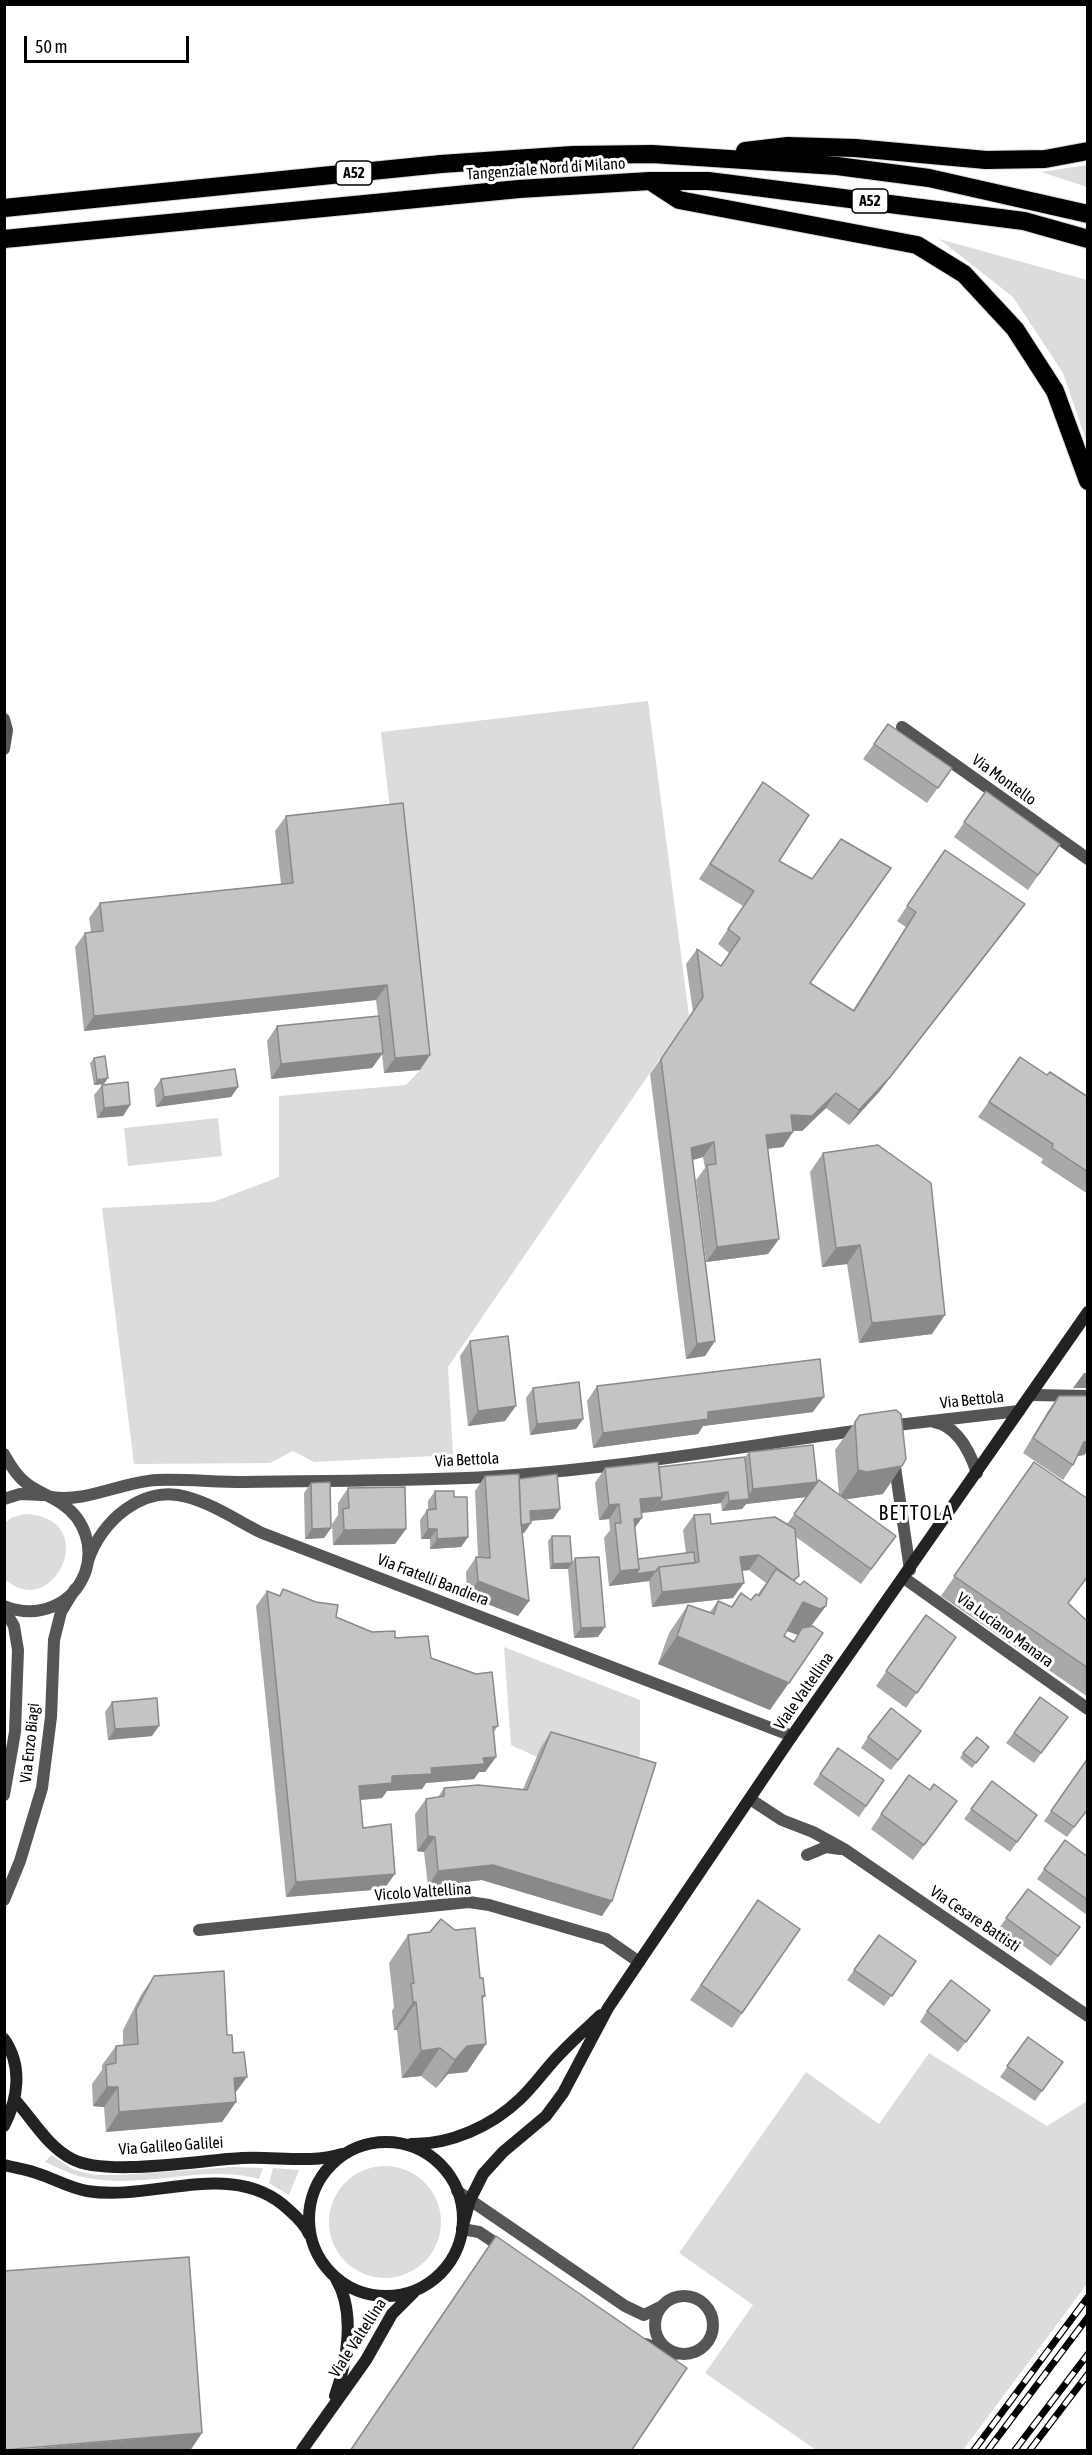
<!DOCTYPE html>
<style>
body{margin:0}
#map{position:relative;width:1092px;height:2455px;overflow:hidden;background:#fff;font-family:"Asap Condensed",sans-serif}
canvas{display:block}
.frame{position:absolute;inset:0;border:6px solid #000;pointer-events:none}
.scale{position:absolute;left:24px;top:36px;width:165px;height:27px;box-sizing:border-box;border:3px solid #000;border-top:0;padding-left:8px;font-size:18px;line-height:21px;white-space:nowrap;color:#000;-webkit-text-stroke:4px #fff;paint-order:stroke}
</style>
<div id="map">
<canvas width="1092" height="2455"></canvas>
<div class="frame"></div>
<div class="scale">50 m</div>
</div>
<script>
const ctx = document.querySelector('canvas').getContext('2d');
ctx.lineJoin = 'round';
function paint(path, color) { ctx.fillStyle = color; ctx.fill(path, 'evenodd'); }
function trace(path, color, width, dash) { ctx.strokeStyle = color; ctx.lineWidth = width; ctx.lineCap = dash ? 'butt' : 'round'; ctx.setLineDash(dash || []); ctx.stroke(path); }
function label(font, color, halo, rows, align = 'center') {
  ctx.font = font + ' "Asap Condensed",sans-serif'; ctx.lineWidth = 6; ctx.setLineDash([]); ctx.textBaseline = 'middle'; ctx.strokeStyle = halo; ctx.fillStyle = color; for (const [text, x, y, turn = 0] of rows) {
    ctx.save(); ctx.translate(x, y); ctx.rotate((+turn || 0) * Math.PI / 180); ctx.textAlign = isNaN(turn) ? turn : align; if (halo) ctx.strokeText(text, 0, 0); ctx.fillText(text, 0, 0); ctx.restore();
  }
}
paint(new Path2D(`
 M1087,165V187L1041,172Z
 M939,239L1087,280V443L1063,373L1013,297Z
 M648,701L689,1016L448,1367L453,1455L314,1462L293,1451L270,1463L134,1464L102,1208L213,1202L279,1177V1096L406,1085L420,1070L381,732Z
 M218,1118L222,1156L128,1166L124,1128Z
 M24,1514C104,1516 54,1624 5,1579V1523L11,1518Z
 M504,1647L640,1700V1755L630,1773L537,1757L511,1745Z
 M929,2053L1047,2126L1087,2101V2284L963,2450H816L705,2373L753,2305L679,2253L806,2072L879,2124Z
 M51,2155L74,2170L95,2175H119L234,2167L263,2168L259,2179C203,2164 145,2189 88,2178C73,2176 59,2168 45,2162Z
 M329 2222a56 56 0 1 1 112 0a56 56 0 1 1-112 0Z
 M273,2168L299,2170L289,2195L269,2183Z`), '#dcdcdc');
const motorway = new Path2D(`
 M745,151L788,146L855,148L986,160L1045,159L1088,151
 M650,181L679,200L917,245L964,274L1015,329L1055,391L1088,481
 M4,208L441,164L573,155L652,154L837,166L929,178L1088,214
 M4,239L519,189L650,181H708L1024,221L1088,239`);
trace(motorway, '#dbdbdb', 20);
trace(new Path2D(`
 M902,727L1088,859
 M1031,1395L1088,1396
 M934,1422C958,1426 970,1452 977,1473
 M888,1426L1019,1411
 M894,1460L910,1570
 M51,1497C86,1503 121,1482 157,1480C186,1479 215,1482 243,1482C317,1481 392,1481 466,1478C599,1472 730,1448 862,1430
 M88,1561C101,1521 143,1484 187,1497C213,1504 238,1521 262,1533L792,1736
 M904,1578L1088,1709
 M750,1799L782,1820L813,1832L844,1849L1088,2016
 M807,1855L826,1847L840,1849
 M199,1930L469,1902L489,1905L606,1939L639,1962
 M457,2191L625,2306L644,2315L660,2307
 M462,2229L479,2232L506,2250
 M655 2325a29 29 0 1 1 58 0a29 29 0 1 1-58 0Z
 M645,2344L675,2354`), '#555', 12);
trace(new Path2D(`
 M4,719L7,730L4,749
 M4,1454C10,1465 16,1475 26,1483C37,1492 51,1496 62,1504C85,1519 94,1548 85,1573C79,1588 68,1600 54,1606C38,1613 21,1613 4,1606
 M4,1499L20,1494L43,1495
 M4,1609L14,1626L18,1650L15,1732L4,1795
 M4,1900L20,1861L42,1788L51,1717L54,1640L61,1612L75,1589`), '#555', 12);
trace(new Path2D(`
 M4,2039C23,2066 18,2099 4,2126
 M15,2100C34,2121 47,2146 72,2159C106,2177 201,2160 242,2158C275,2156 310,2164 342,2154
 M309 2219a77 77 0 1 1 154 0a77 77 0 1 1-154 0Z
 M411,2144C450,2145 492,2126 520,2099C535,2085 546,2068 560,2054C573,2040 587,2028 601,2015
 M4,2165C15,2168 26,2169 36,2173C53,2178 69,2188 87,2191C154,2202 234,2157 289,2210C297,2217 305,2225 309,2234
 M462,2229L470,2200L483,2174L503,2152L546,2116L563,2093L608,2008L639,1962L792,1736L1088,1312
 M335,2396C347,2362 356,2312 336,2279
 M302,2450L366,2360L392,2314L414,2292`), '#222', 12);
trace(motorway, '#000', 18);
const rail = new Path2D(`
 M974,2450L1088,2297
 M988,2450L1088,2317
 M1015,2450L1088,2354
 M1030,2450L1088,2374`);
trace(rail, '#000', 7);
trace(rail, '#fff', 4.5, [14]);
paint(new Path2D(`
 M888,724L952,768L927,803L863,759Z
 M763,782L779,861L810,983L853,1010L906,927L897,921L945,850L1025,904L1014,919L879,1092L849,1125L826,1108L802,1131H793L783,1147L767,1149L779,1239L768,1254L706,1262L696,1180L705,1168L703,1157L693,1160L715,1341L705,1356L686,1359L650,1074L693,1012L686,964L697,949L721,966L729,953L718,944L743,906L699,879Z
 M986,791L1060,844L1028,890L954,837Z
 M403,803L420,1070L384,1073L382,1054L372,1068L271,1079L267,1041L277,1026L378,1016L376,1000L84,1031L75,947L85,933L91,932L89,918L100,903L281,884L275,831L286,816Z
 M1020,1057L1047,1075L1088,1097V1194L1041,1163L1043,1159L978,1117Z
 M94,1058L104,1084L94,1085L90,1063Z
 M161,1079L238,1087L231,1097L156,1107L154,1089Z
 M102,1085L130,1105L123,1116L97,1118L94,1095Z
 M823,1153L932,1334L859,1343L847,1264L822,1267L810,1172Z
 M470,1341L505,1421L468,1426L460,1356Z
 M597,1386L813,1412L703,1426L698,1434L593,1448L587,1401Z
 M533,1388L583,1419L576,1429L530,1435L526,1398Z
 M1059,1396H1088V1450L1084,1455L1077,1456L1073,1465L1063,1480L1023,1453L1048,1411Z
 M860,1415L883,1494L848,1499H845L896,1536L861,1584L796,1537L799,1576L795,1581L811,1626L770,1710L658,1664L669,1633L688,1605L710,1612L718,1601L731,1607L751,1600L757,1595L766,1583L749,1570L742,1571L733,1598L652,1607L649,1581L609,1586L604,1538L610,1530L609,1519L599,1520L595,1483L605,1468L659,1467L745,1457L749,1452L817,1482L839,1494L835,1450ZM807,1497L787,1524H711L694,1515L683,1530L686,1553L638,1559L635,1528L641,1513L721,1503L722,1511L742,1509L746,1504ZM787,1631L798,1635L793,1641L784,1636Z
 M1034,1462L1068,1603L1088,1622V1697L941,1596Z
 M485,1476L519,1479L560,1509L553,1519L531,1521V1523L524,1533H522L529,1601L518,1616L467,1596L466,1572L476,1557H478L475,1491Z
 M311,1483L331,1528L324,1538L305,1539L304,1493Z
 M348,1488L406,1529L395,1544L333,1545L332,1524L338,1515V1503Z
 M435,1491L454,1497L468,1537L461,1547L430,1549V1539H421L420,1520L427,1510H428V1501Z
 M552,1536L572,1563L575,1558L598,1637L574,1638L568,1569H550L548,1541Z
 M283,1589L336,1617L372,1632L395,1638L431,1658L498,1726L494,1732L496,1757L485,1772H479L474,1779L426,1783L422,1789L387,1791L382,1798L360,1800L363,1828L384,1889L286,1897L256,1606L267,1591L279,1596Z
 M926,1615L956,1637L906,1708L876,1686Z
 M1040,1697L1068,1717L1034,1763L1006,1743Z
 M112,1702L152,1736L108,1740L105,1712Z
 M551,1732L602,1916L482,1880L428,1886L424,1852L417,1851L415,1814L426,1799L438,1797L444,1788L523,1789L541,1747Z
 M868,1737L914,1741L891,1770L861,1748Z
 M989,1747L972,1768L960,1758L963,1753Z
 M838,1748L884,1780L859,1817L813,1784Z
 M1088,1758V1809L1067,1837L1044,1821Z
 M992,1781L1037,1815L1010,1852L964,1819Z
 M930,1790L957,1801L913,1860L871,1829L881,1814Z
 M1065,1840L1088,1857L1087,1915L1037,1879Z
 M1028,1889L1080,1927L1051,1966L999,1928Z
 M758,1900L800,1929L732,2028L690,2000Z
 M408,1935L480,1978L485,1996L482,2000L486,2044L467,2072L448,2074L436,2088L421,2076L402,2078L397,2030H394L392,2011L394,2007L389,1963Z
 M879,1935L916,1961L884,2006L847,1980Z
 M154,1976L227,2035L236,2102L222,2122L106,2132L104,2107L93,2106L92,2084L102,2070V2065L116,2046L123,2045V2030L141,1995Z
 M990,2010L958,2052L920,2022L927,2011Z
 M1028,2037L1063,2062L1035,2101L1000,2077Z`), '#a9a9a9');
paint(new Path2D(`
 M1025,904L1014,919L879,1092L849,1125L859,1110Z
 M387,985L376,1000L84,1031L94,1016Z
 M383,1053L372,1068L271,1079L281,1064Z
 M430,1055L420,1070L384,1073L395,1058Z
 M108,1078L104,1084L94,1085L97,1080Z
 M238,1087L231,1097L156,1107L164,1097Z
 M836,1093L826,1108L802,1131L781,1130L791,1115Z
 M130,1105L123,1116L97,1118L104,1108Z
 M793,1132L783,1147L755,1150L766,1135Z
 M714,1142L703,1157L681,1163L691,1148Z
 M779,1239L768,1254L706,1262L717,1247Z
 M860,1245L847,1264L822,1267L836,1248Z
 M945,1315L932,1334L859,1343L872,1323Z
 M715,1341L705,1356L686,1359L697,1344Z
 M1084,1373H1088V1388H1073Z
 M824,1397L813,1412L703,1426L698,1434L593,1448L603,1433L708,1412Z
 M516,1406L505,1421L468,1426L478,1411Z
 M583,1419L576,1429L530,1435L537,1424Z
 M1088,1441V1450L1084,1455L1073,1457L1084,1442Z
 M902,1466L883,1494L848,1499L839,1498L858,1470Z
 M817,1482L807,1497L746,1504L742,1509L722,1511L729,1501L745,1499L753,1489Z
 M728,1492L721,1503L651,1512L659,1502Z
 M662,1497L651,1512L629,1514L640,1499Z
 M619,1504L609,1519L599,1520L609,1505Z
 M560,1509L553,1519L523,1521L530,1511Z
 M642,1518L631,1533L634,1519Z
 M531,1523L524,1533L510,1536L517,1526Z
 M331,1528L324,1538L305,1539L312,1529Z
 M406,1529L395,1544L333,1545L344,1530Z
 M428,1529H437L430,1539H421Z
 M468,1537L461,1547L430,1549L437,1539Z
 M759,1555L749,1570L730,1572L740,1557Z
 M572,1563L568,1569H550L553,1564Z
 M639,1569L656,1571L649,1581L609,1586L620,1571Z
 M478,1581L529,1601L518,1616L467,1596Z
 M744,1583L733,1598L652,1607L662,1592Z
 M803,1602L826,1606L806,1633L798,1635L784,1630Z
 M605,1627L598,1637L574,1638L581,1628Z
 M677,1636L789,1683L770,1710L658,1664Z
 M159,1726L152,1736L108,1740L115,1729Z
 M496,1757L485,1772H479L474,1779L426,1783L422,1789L387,1791L382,1798L348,1801L359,1786L392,1776L483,1758Z
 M428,1836L435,1837L424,1852L417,1851Z
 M493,1865L612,1901L602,1916L482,1880L428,1886L438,1871Z
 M395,1874L384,1889L286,1897L296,1882Z
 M413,2002H416L397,2030H394Z
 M486,2044L467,2072L448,2074L436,2088L455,2060L467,2046Z
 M440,2048L421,2076L402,2078L421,2051Z
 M247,2077L233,2096L234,2078Z
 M107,2087H118L104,2107L93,2106Z
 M236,2102L222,2122L106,2132L119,2112Z
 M202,2433L190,2451H4Z`), '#898989');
const building = new Path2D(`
 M888,724L952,768L938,788L874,744Z
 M763,782L809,815L779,861L812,879L841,839L891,868L810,983L854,1011L916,912L907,906L945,850L1025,904L890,1077L859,1110L836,1093L812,1116L791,1115L793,1132L766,1135L779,1239L717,1247L707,1165L716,1164L714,1142L691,1148L715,1341L697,1344L661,1059L703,997L697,949L721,966L740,938L728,929L754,891L710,864Z
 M986,791L1060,844L1038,875L964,822Z
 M403,803L430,1055L395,1058L387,985L94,1016L85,933L103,931L100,903L293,883L286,816Z
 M379,1016L383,1053L281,1064L277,1026Z
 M105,1056L108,1078L97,1080L94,1058Z
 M1020,1057L1047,1075L1050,1072L1088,1097V1172L1052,1148L1053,1144L989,1102Z
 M235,1069L238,1087L164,1097L161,1079Z
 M128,1082L130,1105L104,1108L102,1085Z
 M878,1145L931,1183L945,1315L872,1323L860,1245L836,1248L823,1153Z
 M508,1336L516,1406L478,1411L470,1341Z
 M820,1359L824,1397L708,1412V1419L603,1433L597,1386Z
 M579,1382L583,1419L537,1424L533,1388Z
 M1059,1396H1088V1441L1084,1442L1073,1465L1033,1438Z
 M896,1410L901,1414L906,1459L902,1466L867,1472L858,1470L855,1422L860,1415Z
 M813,1445L817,1482L753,1489L749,1452Z
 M745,1457L749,1499L729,1501L728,1492L659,1502L662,1497L659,1467Z
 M658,1462L662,1497L640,1499L642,1518L634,1519L639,1569L620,1571L615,1523H621L619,1504L609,1505L605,1468Z
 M1034,1462L1088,1499V1576L1068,1603L1088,1622V1668L954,1576Z
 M519,1474L521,1521L529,1601L478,1581L476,1557L490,1558L485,1476Z
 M557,1474L560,1509L530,1511L531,1523L521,1525L519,1479Z
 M819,1480L896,1536L871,1569L794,1514Z
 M330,1482L331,1528L312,1529L311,1483Z
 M405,1487L406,1529L344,1530L343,1509L349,1508L348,1488Z
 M435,1491H454V1497H467L468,1537L437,1539V1529H428L427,1510L436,1509Z
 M710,1514L711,1524L775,1517L795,1529L799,1576L793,1580L759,1555L740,1557L744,1583L662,1592L659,1567L699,1562L694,1515Z
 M552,1536H570L572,1563L553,1564Z
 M694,1552L695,1563L659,1567L656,1571L636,1574L639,1569L638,1559Z
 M599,1557L605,1627L581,1628L575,1558Z
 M776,1569L800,1585L804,1581L827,1598L826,1606L820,1609L803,1602L784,1636L794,1642L802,1628L813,1626L823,1633L789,1683L677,1636L688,1605L714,1614L718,1601L732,1607L741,1593L751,1600L756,1594L759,1596Z
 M283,1589L316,1602L338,1605L336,1617L372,1632L395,1631V1638L428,1636L431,1658L476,1674L492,1672L498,1726L493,1727L496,1757L483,1758L485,1764L431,1768L432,1774L392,1776V1783L359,1786L363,1828L391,1824L395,1874L296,1882L267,1591L280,1596Z
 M926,1615L956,1637L917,1693L886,1671Z
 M1040,1697L1068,1717L1041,1753L1014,1733Z
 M157,1698L159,1726L115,1729L112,1702Z
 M891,1708L921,1731L898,1760L868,1737Z
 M551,1732L656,1763L612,1901L493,1865L438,1871L435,1837L428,1836L426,1799L444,1796V1788L478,1785L527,1790Z
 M977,1737L989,1747L976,1763L963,1753Z
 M838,1748L884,1780L866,1806L820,1774Z
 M1088,1758V1809L1074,1827L1051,1811Z
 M909,1775L930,1790L934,1784L957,1801L924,1845L881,1814Z
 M992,1781L1037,1815L1017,1842L971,1809Z
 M1065,1840L1088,1857V1900L1044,1869Z
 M1028,1889L1080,1927L1058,1956L1006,1918Z
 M758,1900L800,1929L742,2013L701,1985Z
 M441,1919L455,1930L475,1928L480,1978H483L485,1996H482L486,2044L467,2046L455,2060L440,2048L421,2051L416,2002H413L411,1984L414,1983L408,1935L430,1932Z
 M879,1935L916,1961L892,1996L854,1970Z
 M224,1971L227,2035H232L233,2053L244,2052L247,2077L234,2078L236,2102L119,2112L118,2087H107L106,2065L116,2063V2046L138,2044L136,2010L154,1976Z
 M951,1980L990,2010L966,2042L927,2011Z
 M1028,2037L1063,2062L1042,2091L1007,2066Z
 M496,2236L687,2368L631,2451H350Z
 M189,2257L202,2433L4,2450V2271Z`);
paint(building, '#c4c4c4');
trace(building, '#898989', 1.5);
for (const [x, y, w] of [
 [354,173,36],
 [870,201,36]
]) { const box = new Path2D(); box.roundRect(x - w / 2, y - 12, w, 24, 4.5); ctx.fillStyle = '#fff'; ctx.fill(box); trace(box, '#000', 1.5); }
label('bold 15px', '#000', null, [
 ["A52",354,173],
 ["A52",870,201]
]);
label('16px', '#000', '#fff', [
 ["Tangenziale Nord di Milano",546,169,-4],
 ["Via Montello",1004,780,36],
 ["Via Bettola",972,1400,-6],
 ["Via Bettola",467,1460,-3],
 ["Via Fratelli Bandiera",433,1580,21],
 ["Via Luciano Manara",1005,1630,36],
 ["Viale Valtellina",804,1691,-55],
 ["Via Enzo Biagi",30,1743,-84],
 ["Vicolo Valtellina",423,1892,-4],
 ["Via Cesare Battisti",975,1919,34],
 ["Via Galileo Galilei",171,2146,-4],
 ["Viale Valtellina",358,2338,-57]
]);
ctx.letterSpacing = '1.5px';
label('20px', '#000', '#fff', [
 ["BETTOLA",916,1514]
]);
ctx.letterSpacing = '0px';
</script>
